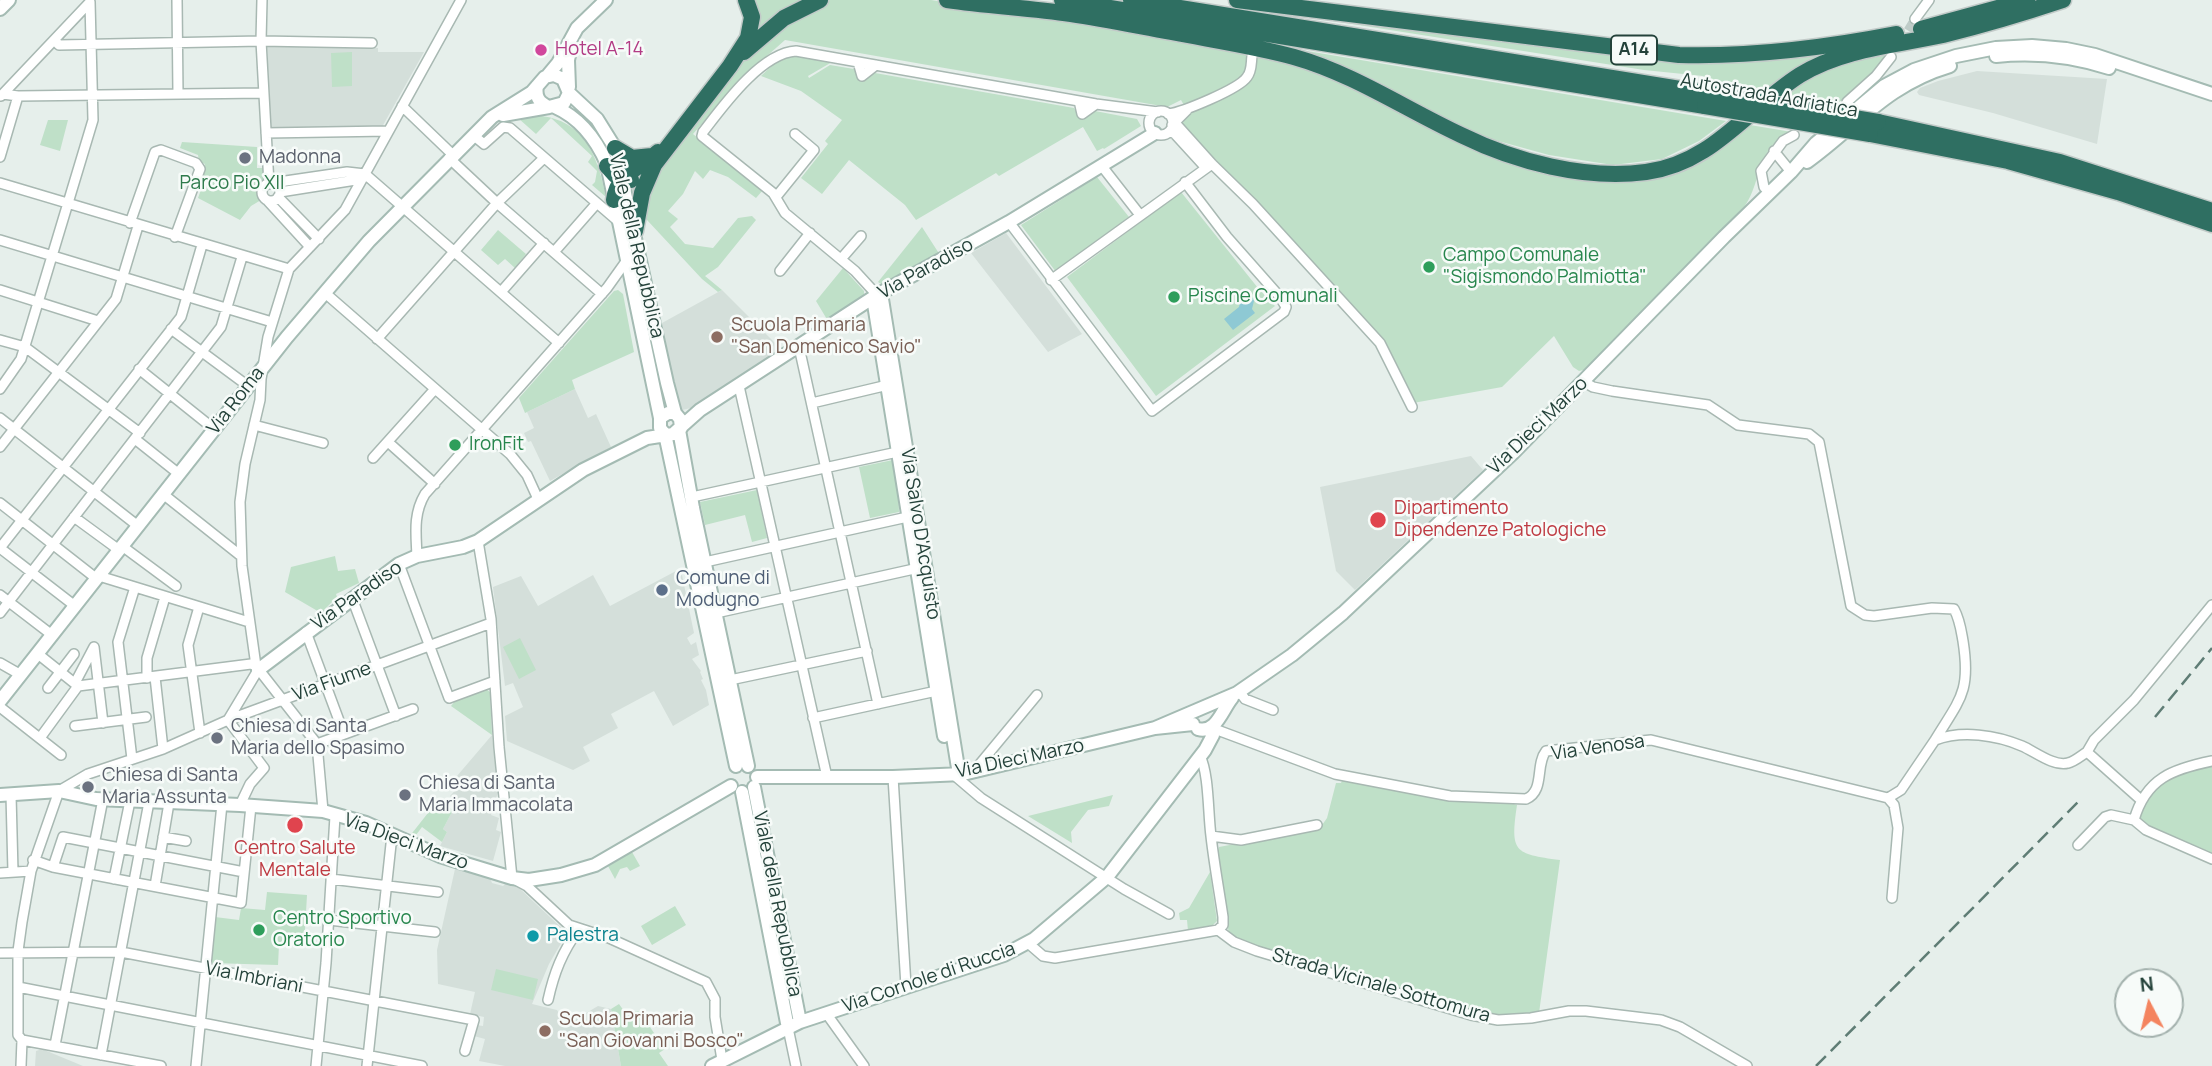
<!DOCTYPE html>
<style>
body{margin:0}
#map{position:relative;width:2212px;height:1066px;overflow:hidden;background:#e6efeb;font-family:Manrope,sans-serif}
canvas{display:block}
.north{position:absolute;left:2114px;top:968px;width:70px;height:70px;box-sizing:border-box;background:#f7fbf9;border:2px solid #a3b1ad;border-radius:50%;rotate:353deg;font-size:19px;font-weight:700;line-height:28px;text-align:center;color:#24423a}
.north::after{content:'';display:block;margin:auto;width:24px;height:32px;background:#f4845f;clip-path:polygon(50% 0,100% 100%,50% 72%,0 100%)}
</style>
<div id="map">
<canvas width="2212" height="1066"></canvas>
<div class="north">N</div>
</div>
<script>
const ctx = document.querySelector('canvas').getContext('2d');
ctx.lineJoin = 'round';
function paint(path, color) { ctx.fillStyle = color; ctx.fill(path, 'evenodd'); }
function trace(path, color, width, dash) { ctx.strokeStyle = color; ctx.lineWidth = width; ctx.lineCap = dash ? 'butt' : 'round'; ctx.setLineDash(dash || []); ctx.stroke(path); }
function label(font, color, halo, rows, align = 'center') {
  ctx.font = font + ' Manrope,sans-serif'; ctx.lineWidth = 5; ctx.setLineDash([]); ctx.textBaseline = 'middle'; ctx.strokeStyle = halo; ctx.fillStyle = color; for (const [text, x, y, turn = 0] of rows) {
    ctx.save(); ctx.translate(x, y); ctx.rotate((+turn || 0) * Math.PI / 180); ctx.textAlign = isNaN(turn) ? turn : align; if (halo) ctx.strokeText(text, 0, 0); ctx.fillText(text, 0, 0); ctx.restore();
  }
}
paint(new Path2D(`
 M267,46L378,48V52H424L382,127L271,129Z
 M1977,71L2107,79L2097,144L1993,113L1919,95L1917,92L1920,88L1938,81Z
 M1006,233L1082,334L1048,352L971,253Z
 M722,290L782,350L691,408L682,410L678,405L662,323Z
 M575,389L588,418L596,414L611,447L550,481L531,441L528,442L524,433L534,428L527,412Z
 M1471,456L1483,470L1355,590L1336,571L1320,487Z
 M676,571L679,577L682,575L694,633L687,638L691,645L696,642L699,655L692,659L701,671L700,672L703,679L701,680L706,690L709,705L673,726L654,691L611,714L618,728L583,747L590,761L573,770L507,741L505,716L523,707L513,683L505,686L493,587L521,576L538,606L593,575L610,606Z
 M492,735L498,792L491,815L499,818L496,830L501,832L493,861L440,846L447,832L443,829L457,802L450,796L463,782L457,776Z
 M455,869L490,878L492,883L503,886L506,883L518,887L567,933L549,964L532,1004L557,1010L566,1025L598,1006L611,1009L621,1066H505L479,1061L485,1039L474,1036L476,1025L483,1026L484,1017L470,1014L475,992L438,984L437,950Z
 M42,1049L83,1066H35L36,1051Z`), '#d4dfda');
paint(new Path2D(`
 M751,0H810L760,29Z
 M830,0H931L1114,30L1250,55L1247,71L1237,82L1185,107L1181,100L1167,107L785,40L741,79L693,134L763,190L756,198L728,177L710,170L703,179L695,171L683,194L668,211L678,219L670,227L685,244L713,248L738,218L752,216L756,220L718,267L705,276L722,290L718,292L702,279L647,220L642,210L647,186C686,134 727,67 777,27C793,15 812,7 830,0Z
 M1225,4L1648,58L1847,48C1812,59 1795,68 1766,91L1713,82L1703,76L1644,70Z
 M1259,43L1726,121L1699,141L1662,159L1613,165L1549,155L1480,136L1425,110L1377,81L1323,58Z
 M352,52V86L332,87L331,53Z
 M1888,55L1857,89L1838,103L1783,94L1815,72L1848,62Z
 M795,56L832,62L808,76L809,78L830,65L854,69L861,81L875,73L1074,108L1081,119L1095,111L1137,119L1141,126L1104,149L1103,148L1097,151L1083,127L999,176L996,173L916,220L905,205L849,160L822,194L801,178L828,144L825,141L842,120L801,91L761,76C772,66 779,57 795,56Z
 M1255,56L1315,71L1444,131L1611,178L1730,141L1750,125L1792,132C1786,136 1778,140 1773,145C1757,162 1758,189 1744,207L1588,369L1579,371L1573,367L1554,336L1502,387L1413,403L1384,342L1183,128C1181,100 1227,104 1240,87C1246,78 1250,66 1255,56Z
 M528,115C581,115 597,151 606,197L592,185L595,182L597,171L588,162L592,156L551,118L536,134L518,118Z
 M48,120H68L60,151L40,145Z
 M182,142L257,147V168H263L264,181L258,191L261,200L251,206L240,220L198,198L206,176H201L205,164L199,161L198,155L180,148Z
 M1097,177L1129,217L1056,272L1021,225Z
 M1181,192L1258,288L1275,306L1156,396L1067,277Z
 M922,227L940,255L884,286L878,282Z
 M498,230L526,254L515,268L505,259L498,265L481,250Z
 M843,268L864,291V298L828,321L816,301Z
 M618,290L623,294L634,352L572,380L575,389L525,413L519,398L614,291Z
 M893,460L898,485L899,512L870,518L859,467Z
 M757,490L767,538L752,542L745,515L705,525L700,502Z
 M335,556L338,571L355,569L359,583L336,594L337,597L321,613L285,592L291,567Z
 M520,638L536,670L519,679L503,647Z
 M486,689L490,692L492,735L451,706L455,701Z
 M2212,763V855L2193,849L2142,823L2137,810L2170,772Z
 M1344,776L1504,801L1517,805C1510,852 1514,854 1560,860L1539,1013L1506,1017L1482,1013L1338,974L1238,941L1229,934L1216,858L1219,847L1320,828L1327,818L1336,783H1341Z
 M1113,795L1109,806L1088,810L1071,832L1072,843L1028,816Z
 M439,799L453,810L443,829L447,832L442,842L422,827L413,839L409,837Z
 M632,852L640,866L630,871L627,867L620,869L615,879L608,866Z
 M1210,872L1217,921L1212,926L1188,931L1187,920H1180L1179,913L1189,908Z
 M267,892L307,895L304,947L279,945L278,965L211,963L215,917L239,920L241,908L265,910Z
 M675,906L686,925L652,945L641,926Z
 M496,969L538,979L533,1000L491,990Z
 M619,1004L624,1011H639L665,1049L659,1053L668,1066H621L611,1009Z`), '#bfe0c8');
paint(new Path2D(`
 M1246,295L1252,297L1254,301L1252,309L1255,313L1233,330L1224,319L1239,307L1241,298Z`), '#8ec9d4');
trace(new Path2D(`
 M1901,42L1915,19`), '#bfccc8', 9, [9, 4.5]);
const street = new Path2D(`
 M177,0L178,94
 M262,0L261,41L269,184
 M1915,19L1929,0
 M55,41L59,45L261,41L372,43
 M858,62L862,76L876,65
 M3,94L18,96L264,93
 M1,96L90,2
 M1079,101L1082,114L1096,104
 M1847,102L1876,76L1891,57
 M402,106L453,155
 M1187,110L1172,125H1177L1212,164L1253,204L1380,343L1412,407
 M1149 123a12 12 0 1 1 24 0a12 12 0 1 1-24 0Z
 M1168,114C1183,112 1239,89 1247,77C1252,71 1251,63 1252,56
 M1169,132L1174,133L1206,168
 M266,133L388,131
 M473,135L484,144L503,127L510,128L619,222
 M1774,151L1791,172
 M0,157L18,96
 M449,158L497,203L602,294
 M1101,165L1140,215
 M365,174L559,343
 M0,183L289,269
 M272,183L347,172L365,174
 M262 192a9 9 0 1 1 18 0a9 9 0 1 1-18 0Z
 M280,192L362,179
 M1770,193L1764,187L1761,171L1783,141L1794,135
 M278,197L319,239
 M776,197L814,150L795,134
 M267,200L310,247
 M1009,222L1152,411L1284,312L1286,307L1280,297L1227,237L1185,182
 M130,223L155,152L161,150L196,163L200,169L175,237
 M0,240L272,322
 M554,252L597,203
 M841,259L861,236
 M780,271L810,233
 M1051,280L1212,164
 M0,290L98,321
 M324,292L510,454L527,475L538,499
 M501,292L544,243
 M877,295L855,271L785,213L773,193L702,136L703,132C723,106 761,53 796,51L1096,104L1158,112
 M171,329L248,386
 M377,339L497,203L544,158
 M0,340L25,347L140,433
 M799,347L878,704
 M139,369L214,429
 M1584,382L1593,387L1612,391L1708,405L1738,425L1809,434L1819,442L1820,447L1851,606L1865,615L1874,616L1932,608L1954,609C1960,620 1961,630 1963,641C1971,692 1960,699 1935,740
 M739,386L827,777
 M0,389L21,359L93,120L90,2
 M812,403L892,384
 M0,418L138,526
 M254,425L323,443
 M135,439L179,474
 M388,442L435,484
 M0,447L116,299L138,226
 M373,458L435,389
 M163,494L241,556
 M692,497L902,451
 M0,503L97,579
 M74,517L119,550
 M478,541L491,619L499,747L512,878L527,886L569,925L609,938L706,982L715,999V1017L722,1060
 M122,546L176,586
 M0,548L181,317L202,245
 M0,548L75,606
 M417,556C416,534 413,514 425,494L607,288L627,260
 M705,562L912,516
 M399,564L449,698L495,681
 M99,576L249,622
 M0,595L52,635
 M352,598L396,716
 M199,607L188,645L200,733
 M0,613L221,327L242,257
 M716,613L923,567
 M306,632L344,734
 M38,654L78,686L251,664L256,666
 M0,663L21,675
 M155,677L163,749
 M147,678V658L165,597
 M730,680L867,651
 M75,683L94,647L103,723
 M48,688L74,654
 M1239,691L1245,699L1273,710
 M0,707L61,755
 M813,718L941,690
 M228,720L264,768L250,784L240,805
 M228,720L258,670
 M75,726L146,717
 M1212,728L1335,774L1450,796L1526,799C1545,791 1535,765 1546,751L1651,740L1888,798L1901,790L1935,740C1962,730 1996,735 2022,746C2034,751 2054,767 2068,763C2074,762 2082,755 2087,752
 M40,738L78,686
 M317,744L413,709
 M1200,756C1209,773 1208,814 1211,836C1214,863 1219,890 1223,917V925L1218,930
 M132,759L118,642L135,587
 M974,771L1037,695
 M954,775L981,798L1124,889L1169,914
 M893,777L906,986
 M11,795L13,872
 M1888,798L1894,805L1898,828L1892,898
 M2141,800L2087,752L2094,740L2134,700L2212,605
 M323,811L317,744L256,666L242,566L240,502L245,464L260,400L261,379L268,337L289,269L345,210L461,0
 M2134,820C2146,778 2173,769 2212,761
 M1211,836L1241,840L1317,825
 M163,837L186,841
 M2078,845L2105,817L2111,815L2134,820L2146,830L2212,859
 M33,860L53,867L241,903L251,806
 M53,867L63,837L244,872
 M0,873L31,871
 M114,879L130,801
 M331,879L438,892
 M155,886L169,803
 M329,920L435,932
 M1218,930L1234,942L1257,951L1471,1015L1498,1020L1531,1018L1569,1011H1586L1661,1020L1680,1027L1747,1066
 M1028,943L1043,956L1055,958L1218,930
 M0,953L121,952L474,1020L465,1051
 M18,987L422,1066
 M548,1000C554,973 562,952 579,929
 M826,1013L864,1066
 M788,1028L796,1066
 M22,1040L161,1066
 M55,1045L103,799
 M101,1055L149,802
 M21,1066L22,1040L18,1035V951L22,922L31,871L59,791L88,774L163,749L228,720L491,623
 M196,1066L222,804
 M316,1066L326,963L335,816
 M367,1066L392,835`);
const secondary = new Path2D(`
 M0,9L9,0
 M1996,56C2034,52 2072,56 2109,68
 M548,75L558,63L577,28L606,0
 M569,87L568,60L571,47
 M569,93L597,119L615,148L667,383L675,413
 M555,107C580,118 596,139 607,164L660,418
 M503,115L549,107
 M1807,162C1858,125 1886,85 1950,66
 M881,293L959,774
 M873,298L944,736
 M681,428L680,419L675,413H668L660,418V428L665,434L736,766
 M679,430L693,508L748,766
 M258,670L399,564L417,556L463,547L478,541L583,470L647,438L673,434L700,410L877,295L1009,222L1155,133
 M0,701L287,337L369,241L492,117L532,92L545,77L554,75L563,79L569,93L564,103L549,107C539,103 535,97 537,86
 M1155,728L1237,693L1292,655L1343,613L1513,453L1724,237L1791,172L1816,143L1884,86L1914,70L1956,56L1996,48L2032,46L2066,49L2095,55L2212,94
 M1198,729C1216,734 1222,710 1232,698
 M757,777H893L963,774L1155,728L1193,724
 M754,787L800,1022
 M742,792L788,1028
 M0,795L59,791L96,799L240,805L323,811L366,823L440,856L512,878L529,880L561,875L595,865L731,786
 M712,1066L800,1022L1004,955L1034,939L1107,877L1205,750L1213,735L1212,728`);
const highway = new Path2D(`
 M947,0C988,6 1030,8 1071,14C1105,19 1138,26 1171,32C1212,40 1254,46 1294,57C1354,74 1405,109 1461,135C1516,162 1585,180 1646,172C1712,164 1748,108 1800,75C1842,49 1896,45 1943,35C1984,25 2024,13 2063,0
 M1062,0L1705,106
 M1131,0L1711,94
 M1237,0L1679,55C1752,57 1824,48 1896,34
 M1921,29L2027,0
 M744,52L784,18L820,0
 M1878,122L2060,162L2212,211
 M1870,134L2008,161L2118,192L2212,224
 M615,148L632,158L652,156
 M607,166L615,175L631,180
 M614,200C617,173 641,168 658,152
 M635,231L642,193L654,165L730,66L748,38L752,17L746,0`);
trace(street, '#a8b8b2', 12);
trace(secondary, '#a4bbb3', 16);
trace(highway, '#c2cac8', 19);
trace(street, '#fff', 9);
trace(secondary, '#fff', 12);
trace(highway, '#2f6f62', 16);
trace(new Path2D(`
 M2155,717L2212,648
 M1816,1066L2079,801`), '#5f7d75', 2.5, [14, 7]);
const highwayBridge = new Path2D(`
 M1711,94L1878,122
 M1705,106L1870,134`);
trace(highwayBridge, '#c2cac8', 19, []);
trace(highwayBridge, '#2f6f62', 16);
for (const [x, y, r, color] of [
 [541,50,7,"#d1479c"],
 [245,158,7,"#6b7280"],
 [1429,267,7,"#2e9e5b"],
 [1174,297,7,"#2e9e5b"],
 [717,337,7,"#8d6e63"],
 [455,445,7,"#2e9e5b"],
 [1378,520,9,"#e0444e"],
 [662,590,7,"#5c6f8a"],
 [217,738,7,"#6b7280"],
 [88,787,7,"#6b7280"],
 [405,795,7,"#6b7280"],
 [295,825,9,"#e0444e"],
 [259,930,7,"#2e9e5b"],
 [533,936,7,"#0f9aa8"],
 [545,1031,7,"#8d6e63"]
]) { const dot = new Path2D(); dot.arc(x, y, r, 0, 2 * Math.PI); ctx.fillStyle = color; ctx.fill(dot); trace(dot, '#f7fbf9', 2.5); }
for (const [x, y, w] of [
 [1634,50,46]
]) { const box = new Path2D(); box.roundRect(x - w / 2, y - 14.5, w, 29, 5); ctx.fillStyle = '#f7fbf9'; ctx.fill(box); trace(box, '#24423a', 2); }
label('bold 18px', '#24423a', null, [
 ["A14",1634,50]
]);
label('19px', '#b23c85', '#f7fbf9', [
 ["Hotel A-14",555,50]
], 'left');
label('19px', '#24423a', '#f7fbf9', [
 ["Autostrada Adriatica",1769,96,10],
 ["Viale della Repubblica",636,246,77],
 ["Via Paradiso",926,269,-29],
 ["Via Roma",236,401,-52],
 ["Via Dieci Marzo",1538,426,-44],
 ["Via Salvo D'Acquisto",920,534,81],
 ["Via Paradiso",357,596,-35],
 ["Via Fiume",332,682,-20],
 ["Via Venosa",1598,748,-8],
 ["Via Dieci Marzo",1020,759,-12],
 ["Via Dieci Marzo",406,842,20],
 ["Viale della Repubblica",777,904,79],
 ["Via Imbriani",254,978,11],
 ["Via Cornole di Ruccia",929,978,-19],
 ["Strada Vicinale Sottomura",1381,986,16]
]);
label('19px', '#5b616d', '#f7fbf9', [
 ["Madonna",259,158],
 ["Chiesa di Santa",231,727],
 ["Maria dello Spasimo",231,749],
 ["Chiesa di Santa",102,776],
 ["Maria Assunta",102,798],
 ["Chiesa di Santa",419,784],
 ["Maria Immacolata",419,806]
], 'left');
label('19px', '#2d7a4b', '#f7fbf9', [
 ["Parco Pio XII",232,184]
]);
label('19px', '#27864d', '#f7fbf9', [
 ["Campo Comunale",1443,256],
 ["\"Sigismondo Palmiotta\"",1443,278],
 ["Piscine Comunali",1188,297],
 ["IronFit",469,445],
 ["Centro Sportivo",273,919],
 ["Oratorio",273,941]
], 'left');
label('19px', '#785e54', '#f7fbf9', [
 ["Scuola Primaria",731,326],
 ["\"San Domenico Savio\"",731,348],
 ["Scuola Primaria",559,1020],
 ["\"San Giovanni Bosco\"",559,1042]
], 'left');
label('19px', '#be3a42', '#f7fbf9', [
 ["Dipartimento",1394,509],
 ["Dipendenze Patologiche",1394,531],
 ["Centro Salute",295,849,"center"],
 ["Mentale",295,871,"center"]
], 'left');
label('19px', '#4e5e75', '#f7fbf9', [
 ["Comune di",676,579],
 ["Modugno",676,601]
], 'left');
label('19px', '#0d838f', '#f7fbf9', [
 ["Palestra",547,936]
], 'left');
</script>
